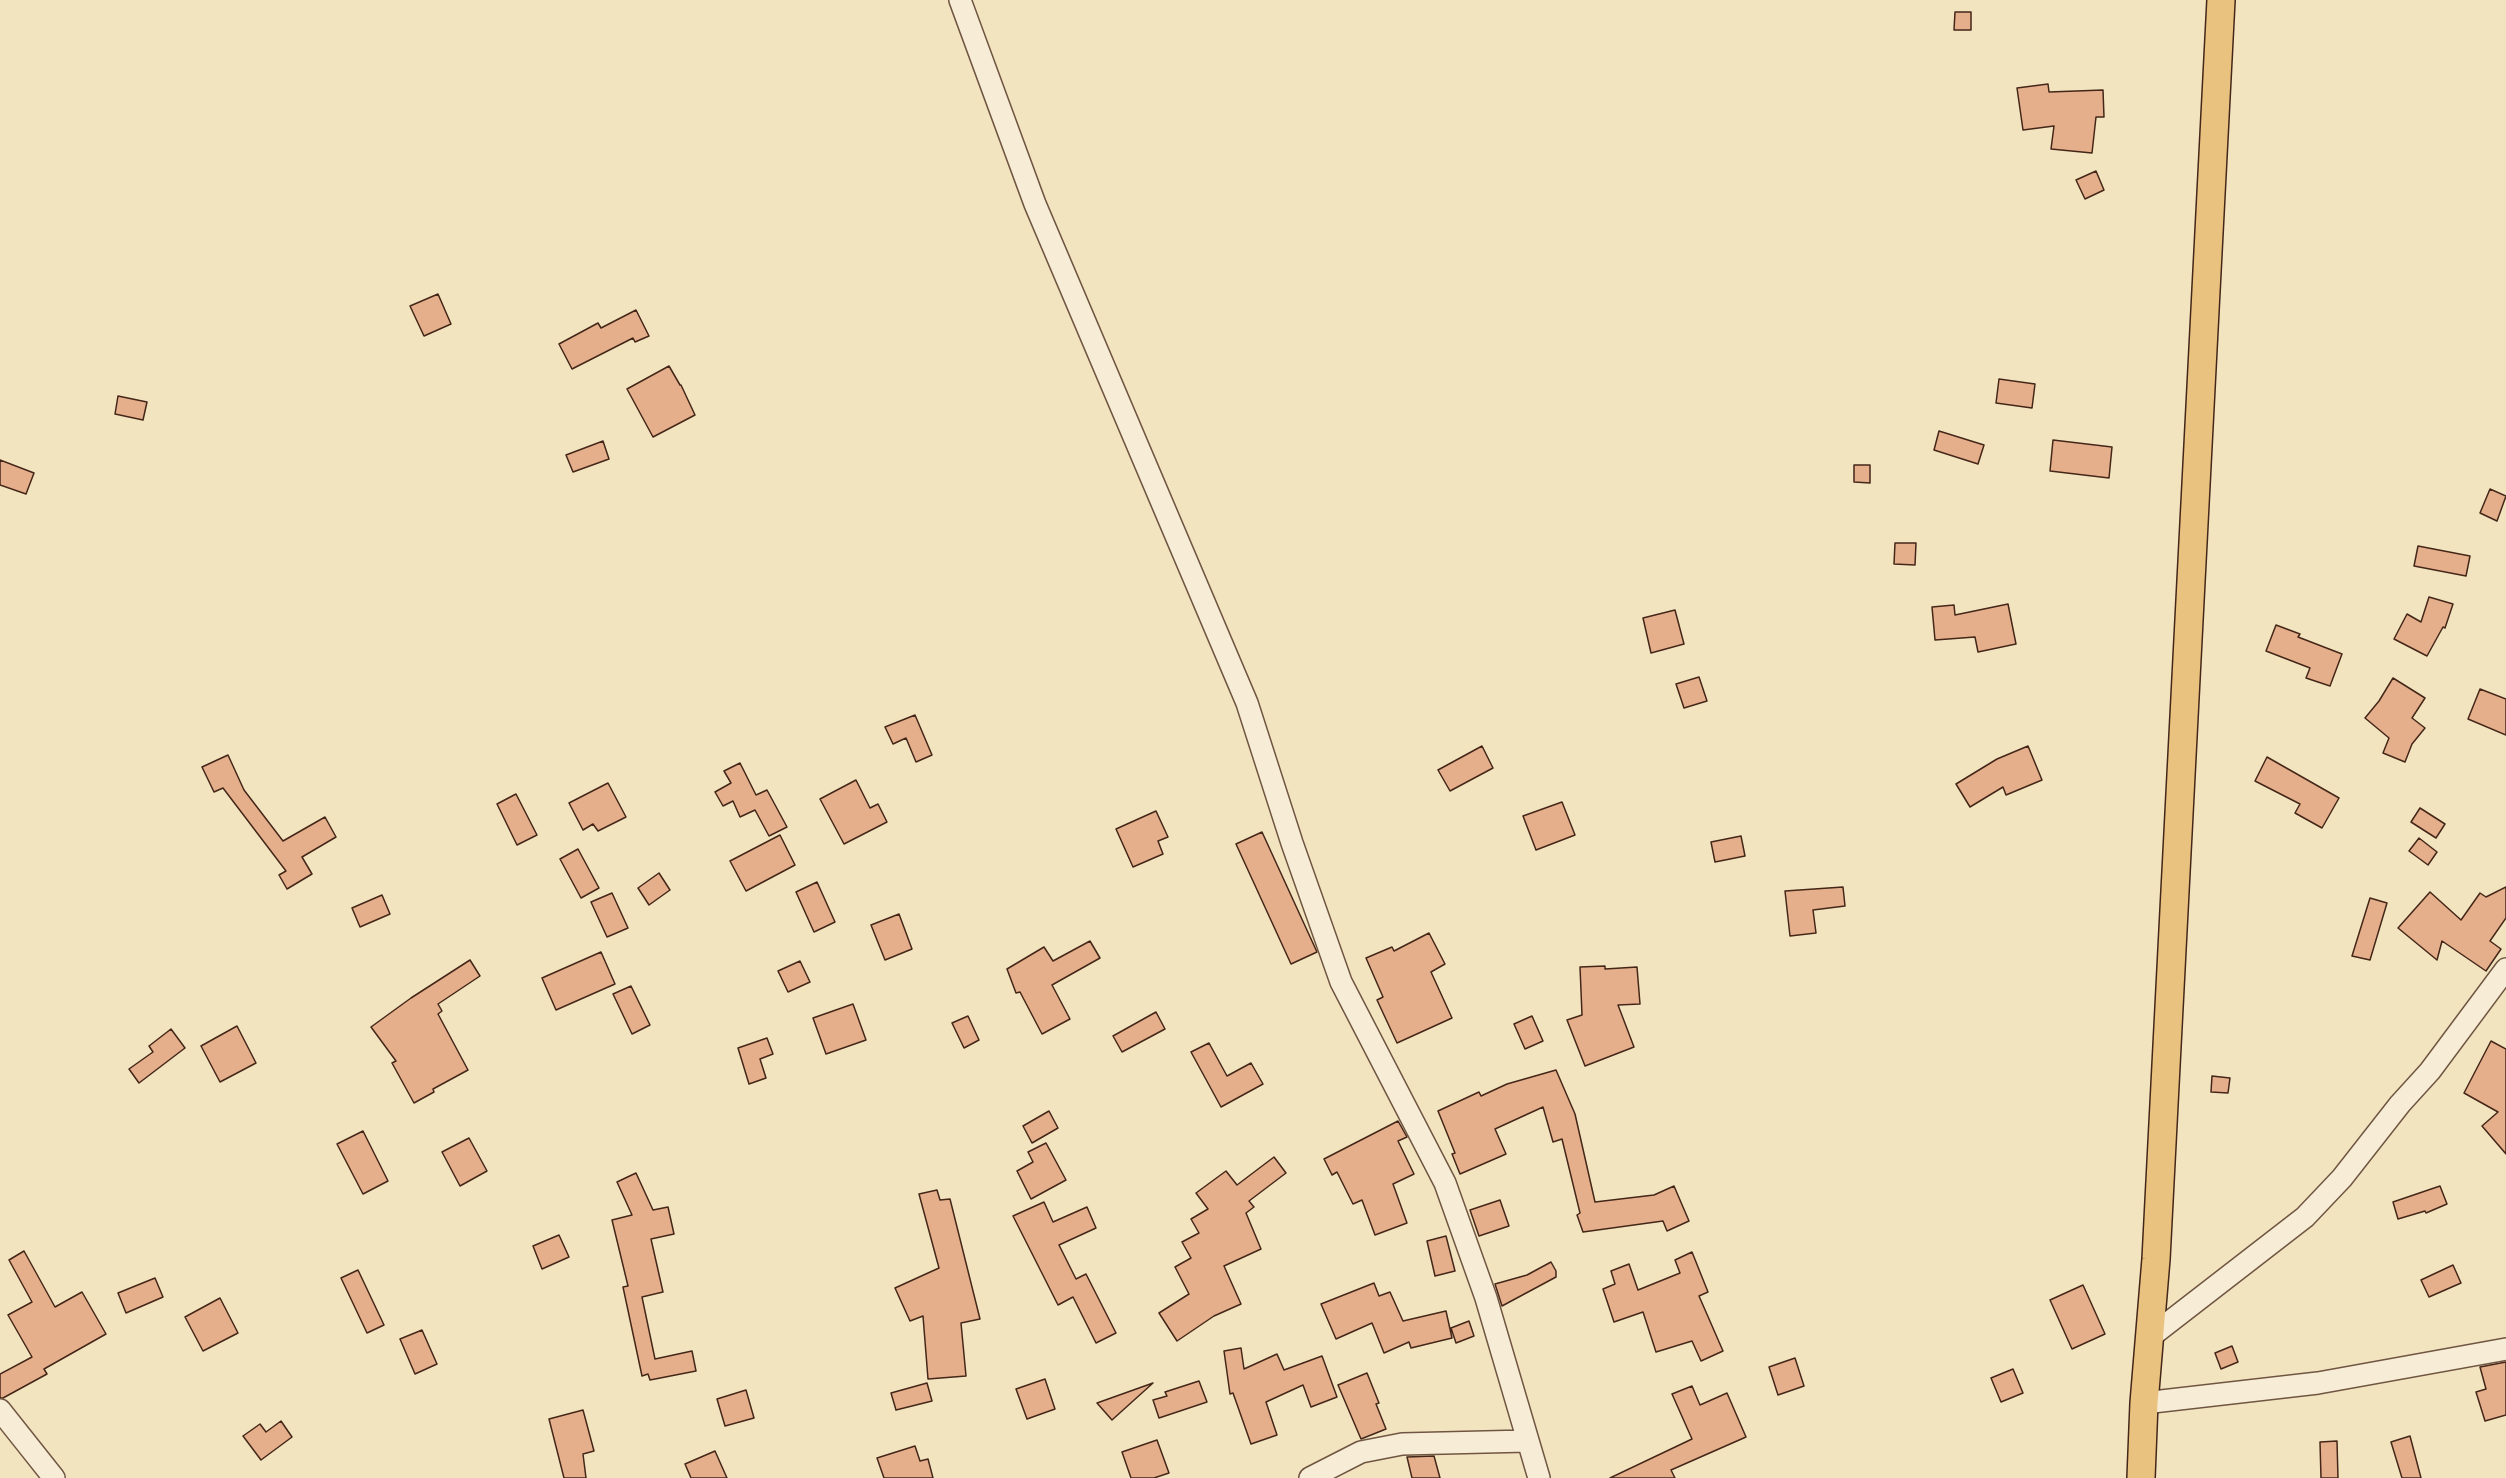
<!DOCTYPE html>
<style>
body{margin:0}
canvas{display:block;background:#f3e4c0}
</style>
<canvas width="2506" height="1478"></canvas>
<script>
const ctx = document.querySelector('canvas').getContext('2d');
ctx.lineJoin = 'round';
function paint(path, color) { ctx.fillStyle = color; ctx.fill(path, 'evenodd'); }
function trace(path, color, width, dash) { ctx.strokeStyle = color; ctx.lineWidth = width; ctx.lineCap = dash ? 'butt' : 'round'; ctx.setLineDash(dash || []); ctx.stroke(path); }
const building = new Path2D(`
 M1955,12H1971V30H1954Z
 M2048,84L2049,92L2103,90L2104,117H2096L2092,153L2051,149L2054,126L2023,130L2017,88Z
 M2096,171L2104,190L2085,199L2076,180Z
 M438,294L451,324L424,336L410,306Z
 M636,310L649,336L635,342L633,338L572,369L559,344L598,323L601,328Z
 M669,366L680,385H681L695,415L653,437L627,389Z
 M1999,379L2035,384L2032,408L1996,403Z
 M118,396L147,402L143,420L115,414Z
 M1939,431L1984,445L1978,464L1934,450Z
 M2053,440L2112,447L2109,478L2050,471Z
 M603,441L609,459L573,472L566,455Z
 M0,460L34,473L26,494L0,485Z
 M1854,465H1870V483L1854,482Z
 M2490,489L2506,496L2497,521L2480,513Z
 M1895,543H1916L1915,565L1894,564Z
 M2418,546L2470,556L2466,576L2414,566Z
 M2429,597L2453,604L2445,628L2443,627L2427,656L2394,639L2407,614L2421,622Z
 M2008,604L2016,644L1978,652L1975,637L1935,640L1932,607L1954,605L1955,615Z
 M1675,610L1684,644L1651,653L1643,618Z
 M2276,625L2300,634L2298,637L2342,654L2330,686L2306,678L2310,668L2266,651Z
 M1699,677L1707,701L1684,708L1676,684Z
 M2393,678L2425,698L2412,718L2425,728L2412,744L2405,762L2383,753L2389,738L2365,718L2379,701Z
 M2480,689L2506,699V735L2468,719Z
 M915,715L932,755L916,762L906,738L893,744L885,727Z
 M1482,746L1493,768L1450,791L1438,770Z
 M2028,746L2042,780L2006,795L2003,787L1970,807L1956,784L1997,759Z
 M228,755L244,790L283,841L325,817L336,837L302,857L312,874L287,889L279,875L286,871L223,788L214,792L202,767Z
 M2267,757L2339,798L2322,828L2295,813L2300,804L2255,781Z
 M740,763L756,795L767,790L787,827L769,836L755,810L740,817L733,801L723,806L715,792L731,783L724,771Z
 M856,780L870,808L878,804L887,822L844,844L820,799Z
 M608,783L626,817L598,831L593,824L583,830L569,803Z
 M516,794L537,835L517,845L497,804Z
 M1562,802L1575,835L1536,850L1523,816Z
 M2420,808L2445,824L2436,838L2411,822Z
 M1156,811L1168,837L1158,841L1163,854L1133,867L1116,829Z
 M1262,832L1317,952L1291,964L1236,844Z
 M780,835L795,865L746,891L730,861Z
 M1741,836L1745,856L1715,862L1711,842Z
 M2419,838L2437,852L2428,865L2409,851Z
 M578,849L599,888L581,898L560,859Z
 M659,873L670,890L649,905L638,888Z
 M817,882L835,922L814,932L796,892Z
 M1843,887L1845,906L1813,910L1816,933L1790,936L1785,891Z
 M2506,887V918L2490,941L2501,949L2486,971L2442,941L2437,960L2398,928L2430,892L2461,920L2480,893L2486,897Z
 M612,893L628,928L607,937L591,902Z
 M382,895L390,914L360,927L352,908Z
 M2370,898L2387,903L2370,960L2352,956Z
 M899,914L912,949L885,960L871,925Z
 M1429,933L1445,964L1431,972L1452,1018L1397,1043L1377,1000L1383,997L1366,958L1392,947L1394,951Z
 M1090,941L1100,958L1052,985L1070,1019L1042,1034L1020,992L1016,993L1007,969L1044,947L1053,961Z
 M601,952L615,984L556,1010L542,978Z
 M470,960L480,976L438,1004L442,1011L438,1014L468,1070L433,1089L434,1092L414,1103L392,1063L396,1061L371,1027L411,998Z
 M800,961L810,982L788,992L778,971Z
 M1605,966V969L1637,967L1640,1004L1618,1005L1634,1047L1585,1066L1567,1020L1582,1015L1580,967Z
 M631,986L650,1025L632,1034L613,994Z
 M853,1004L866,1040L826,1054L813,1018Z
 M1156,1012L1165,1029L1122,1052L1113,1036Z
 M968,1016L979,1040L964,1048L952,1023Z
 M1532,1016L1543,1041L1525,1049L1514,1024Z
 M237,1026L256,1063L220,1082L201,1046Z
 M171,1029L185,1048L139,1083L129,1069L153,1052L149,1046Z
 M767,1038L773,1054L760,1059L766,1078L749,1084L738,1048Z
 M2491,1041L2506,1049V1154L2482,1126L2498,1112L2464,1093Z
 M1209,1043L1227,1076L1251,1063L1263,1084L1221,1107L1191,1052Z
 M1556,1070L1575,1114L1595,1202L1654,1195L1674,1186L1689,1221L1667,1231L1663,1221L1583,1232L1577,1215L1580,1213L1562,1139L1553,1142L1543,1107L1495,1129L1506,1154L1460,1174L1452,1154L1455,1153L1438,1111L1479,1092L1481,1096L1507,1084Z
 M2212,1076L2230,1078L2228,1093L2211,1092Z
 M1049,1111L1058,1128L1032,1143L1023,1126Z
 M1398,1121L1407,1137L1398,1141L1414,1174L1393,1184L1407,1223L1375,1235L1362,1200L1353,1204L1337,1172L1332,1175L1324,1159Z
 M363,1131L388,1181L363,1194L337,1144Z
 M469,1138L487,1171L460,1186L442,1152Z
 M1046,1143L1066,1180L1031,1199L1017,1171L1033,1162L1028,1152Z
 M1274,1157L1286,1173L1249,1201L1254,1207L1246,1213L1261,1249L1224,1266L1241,1304L1214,1316L1177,1341L1159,1313L1189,1294L1175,1267L1191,1258L1182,1242L1199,1233L1191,1219L1208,1209L1196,1193L1226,1171L1237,1185Z
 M636,1173L653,1210L668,1207L674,1234L651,1239L663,1292L642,1297L655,1359L692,1351L696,1371L650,1380L648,1374L642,1376L623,1287L628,1286L612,1220L632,1215L617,1182Z
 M2440,1186L2447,1204L2426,1213L2425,1211L2398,1219L2393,1202Z
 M937,1190L940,1200L950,1199L980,1319L961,1323L966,1376L928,1379L923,1316L910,1321L895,1288L939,1268L919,1194Z
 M1500,1200L1509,1226L1479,1236L1470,1210Z
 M1044,1202L1053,1222L1087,1207L1096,1228L1059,1245L1076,1279L1086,1274L1116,1333L1096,1343L1073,1297L1058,1305L1013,1216Z
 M559,1235L569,1257L542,1269L533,1246Z
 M1446,1236L1455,1271L1435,1276L1427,1241Z
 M24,1251L55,1307L82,1292L106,1334L44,1369L47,1374L3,1398H0V1374L32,1357L8,1315L32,1302L9,1260Z
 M1692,1252L1708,1292L1699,1296L1723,1351L1701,1361L1692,1341L1656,1352L1643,1312L1614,1322L1603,1289L1615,1284L1611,1271L1629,1264L1638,1290L1680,1273L1675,1260Z
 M1551,1262L1556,1271V1277L1502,1306L1495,1284L1527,1275Z
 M2453,1265L2461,1283L2429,1297L2421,1280Z
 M358,1270L384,1325L367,1333L341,1278Z
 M155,1278L163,1297L126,1313L118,1293Z
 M1374,1283L1379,1296L1390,1292L1403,1321L1446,1311L1452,1338L1411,1348L1409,1342L1384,1353L1372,1323L1336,1339L1321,1304Z
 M2083,1285L2105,1334L2072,1349L2050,1300Z
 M220,1298L238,1333L203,1351L185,1317Z
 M1469,1321L1474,1336L1456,1343L1451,1328Z
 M422,1330L437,1364L415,1374L400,1339Z
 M2232,1346L2238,1362L2221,1369L2215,1353Z
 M1241,1348L1244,1369L1277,1354L1284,1370L1322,1356L1337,1397L1311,1407L1303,1385L1266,1402L1277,1435L1251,1444L1233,1393L1230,1394L1224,1351Z
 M1795,1358L1804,1386L1778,1395L1769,1367Z
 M2506,1362V1415L2485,1421L2476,1392L2486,1389L2480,1367Z
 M2013,1369L2023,1393L2001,1402L1991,1378Z
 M1367,1373L1379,1403L1376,1404L1386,1429L1361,1439L1338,1385Z
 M1045,1379L1055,1409L1027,1419L1016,1389Z
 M1199,1381L1207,1402L1159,1418L1153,1400L1167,1396L1165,1392Z
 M927,1383L932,1401L896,1410L891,1393Z
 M1153,1383L1112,1420L1097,1403Z
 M1692,1386L1700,1405L1727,1393L1746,1437L1671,1470L1675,1478H1610L1692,1439L1672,1394Z
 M746,1390L754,1418L725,1426L717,1399Z
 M583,1410L594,1451L583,1454L586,1478H564L549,1419Z
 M281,1421L292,1437L261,1460L243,1436L260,1424L266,1432Z
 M2410,1436L2421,1478H2402L2391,1442Z
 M1157,1440L1169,1473L1154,1478H1131L1122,1452Z
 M2337,1441L2338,1478H2321L2320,1442Z
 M915,1446L920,1461L928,1459L933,1478H884L877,1458Z
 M715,1451L727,1478H691L685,1464Z
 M1434,1456L1440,1478H1412L1407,1457Z`);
paint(building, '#e6af8c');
trace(building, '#442718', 1.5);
const minor = new Path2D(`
 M960,0L1035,204L1247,703L1292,843L1341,982L1445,1183L1486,1298L1539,1478
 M2150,1337L2305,1217L2342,1178L2400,1104L2430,1071L2506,969
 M2144,1403L2318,1383L2506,1349
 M0,1410L54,1478
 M1310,1478L1361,1452L1402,1444L1527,1441`);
const major = new Path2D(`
 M2141,1478L2144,1403L2156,1259L2221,0`);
trace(minor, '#705642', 24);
trace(major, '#442718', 30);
trace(minor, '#f7edd6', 21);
trace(major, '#eac280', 27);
</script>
